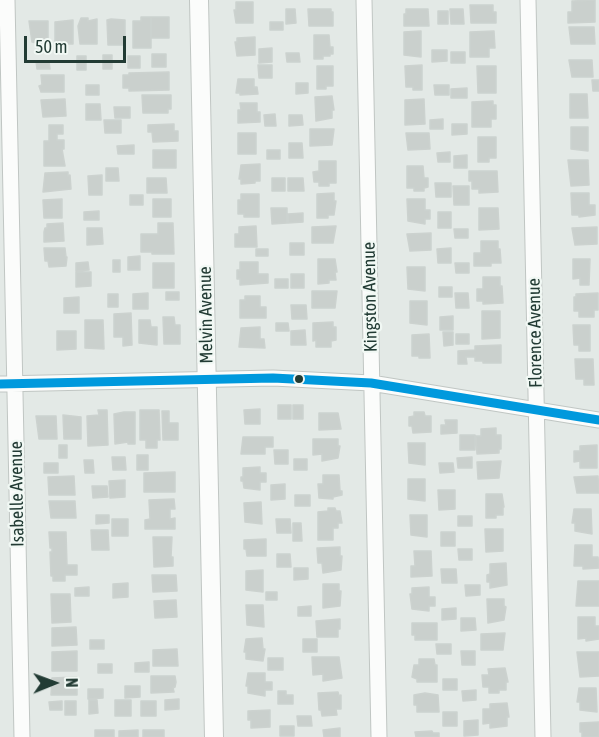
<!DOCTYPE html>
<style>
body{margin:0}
#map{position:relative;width:599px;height:737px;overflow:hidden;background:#e3e9e6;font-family:"Asap Condensed",sans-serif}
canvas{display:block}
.north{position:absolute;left:24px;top:653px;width:60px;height:60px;-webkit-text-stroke:4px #f1f8f4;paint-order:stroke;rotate:89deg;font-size:16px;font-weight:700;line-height:24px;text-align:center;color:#223b34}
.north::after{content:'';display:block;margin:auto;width:21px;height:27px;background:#223b34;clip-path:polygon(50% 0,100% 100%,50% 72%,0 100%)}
.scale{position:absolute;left:24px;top:36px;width:102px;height:27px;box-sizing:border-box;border:3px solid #223b34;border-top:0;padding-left:8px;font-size:18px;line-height:21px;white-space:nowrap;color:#223b34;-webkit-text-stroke:4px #f1f8f4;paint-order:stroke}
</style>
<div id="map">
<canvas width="599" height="737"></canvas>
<div class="north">N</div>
<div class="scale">50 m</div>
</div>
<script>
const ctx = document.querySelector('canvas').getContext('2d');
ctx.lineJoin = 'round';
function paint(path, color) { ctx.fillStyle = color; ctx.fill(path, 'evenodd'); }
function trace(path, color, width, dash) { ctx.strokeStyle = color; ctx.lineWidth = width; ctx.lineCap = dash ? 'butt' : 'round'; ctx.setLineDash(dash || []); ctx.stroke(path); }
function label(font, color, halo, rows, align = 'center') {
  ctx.font = font + ' "Asap Condensed",sans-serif'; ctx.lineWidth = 4.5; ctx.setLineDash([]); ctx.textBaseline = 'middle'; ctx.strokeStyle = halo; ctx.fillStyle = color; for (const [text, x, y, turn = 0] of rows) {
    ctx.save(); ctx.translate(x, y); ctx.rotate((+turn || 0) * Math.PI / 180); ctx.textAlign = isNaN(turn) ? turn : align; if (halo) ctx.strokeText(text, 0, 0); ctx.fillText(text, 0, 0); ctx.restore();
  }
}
const building = new Path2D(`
 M595,0V22L568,23V12H572V1Z
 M236,2H253V23H236L234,10H236Z
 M470,5H493V12H496V23H471Z
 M286,9H295L296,23L286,24Z
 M308,9H331V12H333V26H309Z
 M406,9H428L429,26H404V14H406Z
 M450,9H463L464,24H451Z
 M438,11H448V24H438Z
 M141,17H151V48H133V21H141Z
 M151,17H169V38H151Z
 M81,18H88V21L97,19V44H80L78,26Z
 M111,19L125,20V45H108L107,20Z
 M73,20V44H55V22Z
 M29,21H48V42H41V44L32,42Z
 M270,22H283V30H270Z
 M569,27H594L595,44H571Z
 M421,31V57L404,55V32Z
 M494,31L495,48H489V57H470V32Z
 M314,35H329L330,47H333V54H330V56H323V59H314Z
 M255,37V55L237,56L235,42H237V38Z
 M272,48V62L259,63V49Z
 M432,50H447V61L432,62Z
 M451,52H465V63H451Z
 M286,53H299L300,62H287Z
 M152,54H166V67H152Z
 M103,55H112V69H103Z
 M77,56H86V70H77Z
 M128,56H140V68H128Z
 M569,60H592L593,77H572Z
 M36,61H49L50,69H37Z
 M258,65H272V78H259Z
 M422,65V90H413V87H406L405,66Z
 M317,66H333V86H326V89H317Z
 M477,66H496V93H478Z
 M169,72V90L129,91V88H123V75H129V73Z
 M41,75H64V92H41L39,86L42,85Z
 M238,79H254V87H257L258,94L240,95V93H236Z
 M592,80H599V91H593Z
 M296,83H308V93L296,94Z
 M86,85H99V95H86Z
 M434,85H449V95H435Z
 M467,88V98H451V89Z
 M570,94H587L588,118H570Z
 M142,95H171V109H168V113H143Z
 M332,96L334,110H332V118L316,121L315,97Z
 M65,99L66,116L43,117L41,100Z
 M424,99L425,124L405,125V100Z
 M493,101V105H496V119H491V127H472V102Z
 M240,103H257V112H260V122L238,123V110H241Z
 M86,104H100L101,120H86Z
 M114,107H130V118H115Z
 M275,114L276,126H265L264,115Z
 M289,115H302L303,125L289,126Z
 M443,119V129H430V120Z
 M104,120H121V133H105Z
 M174,124V131H178V141L153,142L152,132H148V125Z
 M452,124H467V134L452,135Z
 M49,125H63V134H57V140H64V149H62L65,166H44V141H49Z
 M571,127H588V151L571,149Z
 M310,129H334L332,145L310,146Z
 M238,133H256V154H238Z
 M406,133H429L430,149L408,150Z
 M478,137H496V158H489V162H478Z
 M289,143H302L303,158H289Z
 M134,145V154H118L117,146Z
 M153,150H176V168H153Z
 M267,150H280V159H267Z
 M450,152V162H438L437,153Z
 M467,155V168H454V156Z
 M568,160H588L589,185L571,186Z
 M319,161H336V183H329V186H319V182H314L313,172L319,171Z
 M260,164V181H255V183L241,184V179H239L241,165Z
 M407,166H423L424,178H428V187L424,188V191H414V188H407Z
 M106,168H118L119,181H106Z
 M469,171H497L498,192L479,193V189H472V181H469Z
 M68,172V176L70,175L71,189L43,192L45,173Z
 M102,175V195H89L88,176Z
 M147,178H166L167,193H147Z
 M272,178H285V191H272Z
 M288,178H303L304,191H288Z
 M435,183H451V197H436Z
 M453,186H469V205H454Z
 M334,193V201H336L334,215H328V218H317V194Z
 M571,193H589V205H595V215L579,217V215H572Z
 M241,194H259V217H244V214H238V200H241Z
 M130,195H143V205H130Z
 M62,199V218H44L43,200Z
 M153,199H171V217H153Z
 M407,199H425V210H430V219H425V224L408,221Z
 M271,208H287V223L272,224Z
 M479,208H498L499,229L479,230Z
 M99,211V220H84V212Z
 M438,212H451V228H438Z
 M303,213V222L288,223V214Z
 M63,223L64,241L44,242V232L45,228H47V224Z
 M158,223H173L174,254H152V252H141V234H158Z
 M256,226L257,247H235V234H239V227Z
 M336,226L333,243H312V227Z
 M597,227V244L575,245L572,228Z
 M87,228H102L103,244L87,245Z
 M454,229H468V238H455Z
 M431,233V250L410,251L407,234Z
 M481,241H498V249H500L501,263H491V266H474V253H481Z
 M290,243H304V255H290Z
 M44,248H65L66,257H67L66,266L49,267L48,261H45Z
 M451,248V263H438L437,249Z
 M256,249H268V256H256Z
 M140,256V270H128V257Z
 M318,259H335L337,272H335L336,280H329V283L318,284Z
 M573,259H590L589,285H580V278L573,279Z
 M113,260H120V272H113Z
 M88,262L89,270L76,271V263Z
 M240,262H258V274H268V283L240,285V279H237V270H240Z
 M153,263H174V288H153Z
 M455,263H469V273H456Z
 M407,267H425V291L408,289Z
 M76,272H91V286L76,287Z
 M291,274H304V288H291Z
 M483,277H500V286H502L503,303L483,304V301H477V289H483Z
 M275,279H288V288H275Z
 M439,287H452V297H439Z
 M312,291H337L335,308H312Z
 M166,292H179V300H166Z
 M148,293V309H133V294Z
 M455,293H468L469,308H456Z
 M598,293V310H594V317H579V311H574V297H576V294Z
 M108,294H118V307H108Z
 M245,296H260V307H266V318H240V300H245Z
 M79,297V313H64V298Z
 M410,301H427V325L410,323Z
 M291,305H306L307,319H292Z
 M482,311H500V338L482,339Z
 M131,313L132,345L123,346V337H114V314Z
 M453,316V330H440V317Z
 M163,317H174L175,325H180V344H164Z
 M85,320H103L104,349L85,348Z
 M139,320H150L151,327H157V345L139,343Z
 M333,322V327H336V340L331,341V347H316V340L313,341V323Z
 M276,323H288L289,331H276Z
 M573,325H590V351H579V345H574Z
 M260,327V339H264L265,348L239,347L241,328Z
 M305,330L306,345H291V331Z
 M57,331H76V349L57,350Z
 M443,332H453V345L444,346Z
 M429,334L430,358H419V356H412V335Z
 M456,334H469V344H456Z
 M501,345V363H483V361H475V357H466L467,364H458V351L475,350V346Z
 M575,359H593L594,385H584V379H576Z
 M278,405H291V419H278Z
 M293,405H303V419H293Z
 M260,409V424H245L244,410Z
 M98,410H107L108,445L88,446L87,416L99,415Z
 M140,410H159L160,440H157V448H146V440H140Z
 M162,411H169V423H178V440H163Z
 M124,412H135V444H128V442L115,444L114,414Z
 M414,412H424L425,416H431V432L413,433L412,426H409V417L414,416Z
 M319,413H338L341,429L319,430Z
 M63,415L81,417V439H64Z
 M36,416H56L57,439H39Z
 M445,420H457V433L441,434V425H446Z
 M496,428V435H501V449H499V453L477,454L476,436H481V429Z
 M460,435H475V450H460Z
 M243,437H273V447H265V454H241Z
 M313,439H338V446H340L338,458L322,461V454L313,455Z
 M408,443H425V465L409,463Z
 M59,445H67V458H59Z
 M597,445V468H580V461L574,462V451H580V446Z
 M274,450H288V464H275Z
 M137,455H148V470H137Z
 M112,457H125L126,470H113Z
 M472,457V468H458L457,458Z
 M294,459H307V470H294Z
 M84,460H93L94,473H85Z
 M501,461L499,478L478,479L477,462Z
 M44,463H58V473H44Z
 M439,463H453L454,472L440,473Z
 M260,467V473H266V482H260V490L244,488L243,481H241V477H243V468Z
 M175,472V492H144V473Z
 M323,475H339L340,491H342V495L333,497V499L319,498L318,484H323Z
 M74,476L75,495H49L48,477Z
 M598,476L599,493H577L574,477Z
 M408,479H425V501L408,499Z
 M125,480V497L110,498L109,481Z
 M285,484V499L271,500V485Z
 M92,486H107L108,497L93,498Z
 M438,490H455V509L439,510Z
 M486,494H502L504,507H503V515H496V518H486Z
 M295,495H310V506H295Z
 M174,499L175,509H170V519L175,518V529H145V520L150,519L149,500Z
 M49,501H75L76,518H51Z
 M261,502L262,524L245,522L244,503Z
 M328,508H335L336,511H340L342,523H338V528H333V540H318V512L328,511Z
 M574,509H591L592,534L575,531V523H572Z
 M96,515H109V523L96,524Z
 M410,515H427V537L411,535Z
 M458,516H472V526H458Z
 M112,519H128V536H112Z
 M276,519H290L291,533H277Z
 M293,523H301L302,541H293Z
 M485,529H503V551L486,552Z
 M91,530H108L109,550H92Z
 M49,532H66L67,565H77V575H65V581H53V576H51L50,552H52V548H50Z
 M441,532H455V546H441Z
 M153,537H172L171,557H173V566L154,567Z
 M266,539V556H247L246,549H244V540Z
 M575,545H592V557H598L599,568L583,569V566H574Z
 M340,547V556H342L341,570L323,573L322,563H318L317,548Z
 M458,549H472V560H459Z
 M414,551H431L432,576L411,577V566H415Z
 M277,554H290L291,567H277Z
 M506,563L507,585L490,588V582H487V575L490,574V564Z
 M294,568H308V579L294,580Z
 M441,569H456L457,583H442Z
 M263,570V592L246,590V571Z
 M152,575H176L177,591L153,592Z
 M578,581H599V606H576Z
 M128,583V597L113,598V584Z
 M323,584H339V591H341L340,606L323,608Z
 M465,585H480V595L466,596Z
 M89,587V596H75V588Z
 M429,587V597H435V606H429V611L412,609L410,594H412V588Z
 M266,592H277V600H266Z
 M51,594H70L71,622L52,623Z
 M487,599H504V606L506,607L504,620L488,623Z
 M176,600L177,617L155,618L154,601Z
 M246,605H263L264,627L247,625Z
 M311,606V616H298V607Z
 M456,608V619L442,620V609Z
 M578,617H595V626H599V639L586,641V638L578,639Z
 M461,618H475L476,630L461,631Z
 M340,619V629H338V637H317L316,621Z
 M412,623H437V640H415V635H412Z
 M76,627L77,645L52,646V628Z
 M505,633L503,650H481V634Z
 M262,638L263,649H265L263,661L246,659V652H244L246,639Z
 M303,639H317V652H303Z
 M90,640H104V649H90Z
 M436,644H451V654H437Z
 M177,649L178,666H153V650Z
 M77,651V671H52V652Z
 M461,651H475V665H462Z
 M577,652H599V676L580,677Z
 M312,657H339L342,678L323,681V674L313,675Z
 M268,658H283V670H268Z
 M419,659H434L435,665H437V682H417V679L412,677L414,665H419Z
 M149,662V672H135V663Z
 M98,664H112V673H98Z
 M505,668L508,682H506V690H499V693H489V687H483L482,675H489L488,669Z
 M248,673H265V682H272V690H265V696L248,693V686H246Z
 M151,676H175L176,682L175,687L173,688L174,692L151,693Z
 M77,677V695H51L52,678Z
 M443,679H457V690H443Z
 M125,686H140V697L125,698Z
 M579,688H596L597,712L580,710V702H577Z
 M88,689H103V698L88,699Z
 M476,690V700L463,701L462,691Z
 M278,691H286V695H293V704H278Z
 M338,692L339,696L341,695V709H336L337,715L322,716L321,710H319L318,693Z
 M425,693L438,695L439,712H417V705H414V695Z
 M179,699V709L165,710V700Z
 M89,700H97L98,713L89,714Z
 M115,700H131V716H115Z
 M62,701V710H50L49,702Z
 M65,701H76V715H65Z
 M141,701H156V716H141Z
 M507,703L509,717H507V726L490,728V723L483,724V709H490V704Z
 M270,710V727L251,728V720H248V711Z
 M443,712H457V726H443Z
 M297,716H311L312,726H298Z
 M478,720V735L464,736V721Z
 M599,722V737H582V732H580V723Z
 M280,726H294V736H280Z
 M340,728V737H324L323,730Z
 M95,730H114V737H95Z
 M138,730V737H119V731Z
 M143,730H164V737H143Z
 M432,731L433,733H439V737H416L415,732Z`);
paint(building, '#cad0cd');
trace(building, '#ccd2cf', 1.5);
const minor = new Path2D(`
 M7,0L22,737
 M364,0L379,737
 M528,0L543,737
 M0,384L273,378L371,383L599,420`);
const tertiary = new Path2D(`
 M199,0L214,737`);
trace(minor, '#c0c6c3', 17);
trace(tertiary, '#c0c6c3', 20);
trace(minor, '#fbfcfb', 15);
trace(tertiary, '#fbfcfb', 18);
trace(new Path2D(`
 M0,384L273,378L371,383L599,420`), '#09d', 9);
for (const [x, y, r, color] of [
 [299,379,5,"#223b34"]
]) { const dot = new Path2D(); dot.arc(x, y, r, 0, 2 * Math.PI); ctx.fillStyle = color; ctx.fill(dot); trace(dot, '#f1f8f4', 2); }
label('18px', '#223b34', '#f1f8f4', [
 ["Kingston Avenue",370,297,-91],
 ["Melvin Avenue",206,315,-91],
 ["Florence Avenue",535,333,-91],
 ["Isabelle Avenue",17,494,-91]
]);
</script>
